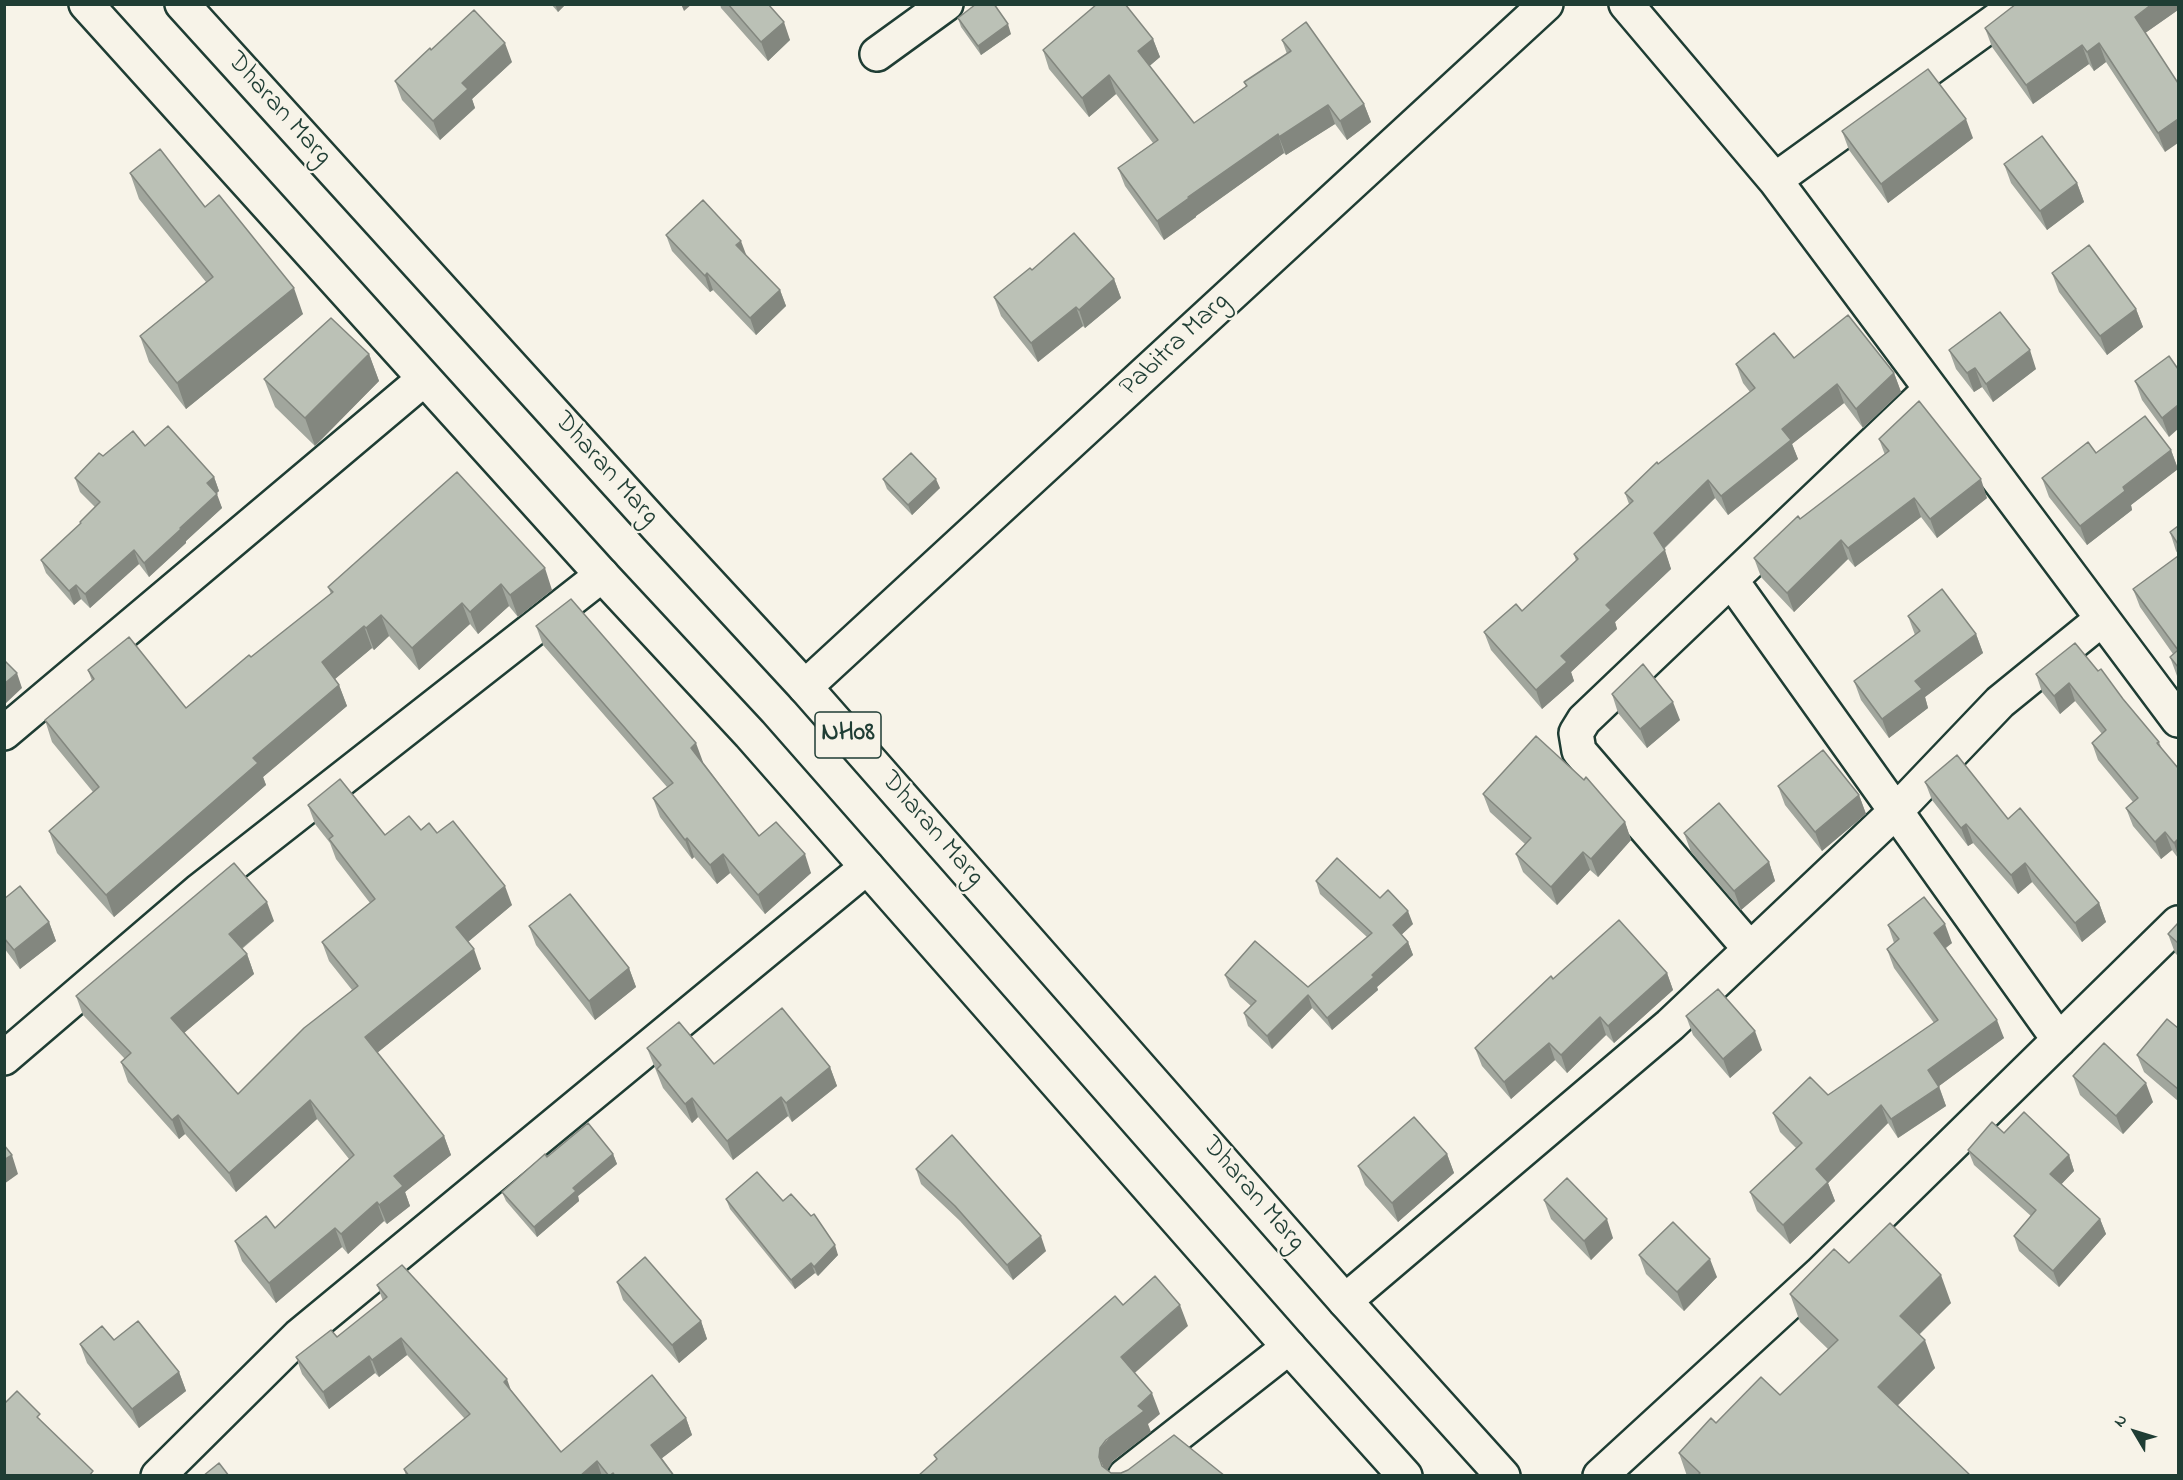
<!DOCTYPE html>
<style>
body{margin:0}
#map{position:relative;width:2183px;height:1480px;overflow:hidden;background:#f7f3e8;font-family:"Indie Flower",sans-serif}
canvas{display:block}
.frame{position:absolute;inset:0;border:6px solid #1f3d34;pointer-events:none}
.north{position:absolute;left:2105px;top:1402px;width:60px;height:60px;-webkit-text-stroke:4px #f7f3e8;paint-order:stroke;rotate:308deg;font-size:16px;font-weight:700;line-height:24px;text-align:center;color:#1f3d34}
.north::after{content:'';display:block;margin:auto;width:21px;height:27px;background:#1f3d34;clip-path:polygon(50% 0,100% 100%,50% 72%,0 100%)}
</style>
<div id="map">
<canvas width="2183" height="1480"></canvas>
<div class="frame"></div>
<div class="north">N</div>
</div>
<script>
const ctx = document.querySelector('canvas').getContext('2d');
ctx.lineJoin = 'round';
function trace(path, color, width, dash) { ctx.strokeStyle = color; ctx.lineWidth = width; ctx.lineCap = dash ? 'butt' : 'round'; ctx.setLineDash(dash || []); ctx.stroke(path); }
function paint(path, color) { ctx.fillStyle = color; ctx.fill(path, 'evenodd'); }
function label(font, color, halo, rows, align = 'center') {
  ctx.font = font + ' "Indie Flower",sans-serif'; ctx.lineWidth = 4.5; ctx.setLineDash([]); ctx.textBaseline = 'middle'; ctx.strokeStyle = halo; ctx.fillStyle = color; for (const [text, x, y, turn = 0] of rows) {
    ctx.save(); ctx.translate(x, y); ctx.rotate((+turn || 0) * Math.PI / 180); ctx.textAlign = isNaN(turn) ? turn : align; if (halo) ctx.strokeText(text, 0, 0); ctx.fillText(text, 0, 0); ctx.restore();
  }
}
const street = new Path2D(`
 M1626,4L1775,180L2178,720
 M877,54L946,4
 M1775,180L2019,4
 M1731,580L2059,1040
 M805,687L1546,4
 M4,733L424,379
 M1750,949L1579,751L1576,733L1584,720L1931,389
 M4,1058L199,891L602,575
 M1345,1301L1670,1025L1895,812L2000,702L2102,619
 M158,1476L299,1336L867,867
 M1125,1476L1289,1347
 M1600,1476L1820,1274L2178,923`);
const primary = new Path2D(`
 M86,4L602,575L750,734L1289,1347L1405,1476
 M182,4L658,528L805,687L1345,1301L1503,1476`);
trace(street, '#1f3d34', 38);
trace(primary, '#1f3d34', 38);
trace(street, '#f7f3e8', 33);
trace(primary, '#f7f3e8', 33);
paint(new Path2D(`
 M551,4H566L558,12Z
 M720,4H768L790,40L768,61L721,8Z
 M2178,10L2145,33L2165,152L2106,62L2094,71L2089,64L2033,104L1992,47L1985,28Z
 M958,18L1011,34L981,55L961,27Z
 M1153,39L1160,57L1149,66L1194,123L1246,86L1244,82L1287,54L1282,40L1364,104L1371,122L1347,140L1335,124L1286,155L1284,153L1196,216V217L1164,240L1125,186L1118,168L1153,143L1116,94L1089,117L1049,69L1043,50Z
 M512,62L472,99L475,108L440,140L402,100L395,81Z
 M1842,131L1973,138L1888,203L1849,150Z
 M2004,164L2077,183L2084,202L2047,230L2011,183Z
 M130,173L205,207L303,314L186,409L149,362L140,336L206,282L139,199Z
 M666,235L747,256L780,290L786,306L756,335L713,290L710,292L672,251Z
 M2052,273L2136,309L2143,327L2107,355L2059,292Z
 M1114,279L1121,298L1085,328L1083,326L1038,362L1001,316L994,297Z
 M1949,350L2036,369L1993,402L1982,387L1974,392L1956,369Z
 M369,354L379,381L315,446L275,407L264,379Z
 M1794,358L1894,373L1901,392L1863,428L1844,403L1792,444L1798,459L1728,515L1715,498L1664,549L1671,569L1615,622L1617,629L1571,672L1574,681L1542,709L1491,650L1484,632L1522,611L1576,561L1574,554L1629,504L1625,493L1658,464L1750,392L1743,383L1736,364Z
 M2178,369L2169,437L2142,400L2135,381Z
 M1879,439L1987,498L1937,538L1921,517L1855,567L1848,559L1794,612L1761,577L1754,558L1800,519L1885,455Z
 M145,446L214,477L219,491L216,494L222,508L186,541V543L149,577L139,564L90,608L81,599L74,605L46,573L41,560L81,524L80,522L95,507L80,492L75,478L103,456Z
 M2171,450L2178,469L2131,505L2132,510L2087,545L2049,497L2042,478L2096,453Z
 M457,472L552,590L518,617L509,606L478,634L470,624L419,670L389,636L374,650L372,648L335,679L339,685L347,706L263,777L266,785L114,917L57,853L49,831L93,792L52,742L45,720L92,681L88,670L186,708L331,594L328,587Z
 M883,479L940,488L912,515L887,489Z
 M2178,526V554L2176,551L2170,532Z
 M2178,556V678L2177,676L2170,657L2173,654L2140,607L2133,589Z
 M1908,616L1976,634L1983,653L1925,697L1928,708L1889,738L1861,700L1854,681L1915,635Z
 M536,626L703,762L759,836L811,873L765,914L730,873L717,884L694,857L692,859L660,817L653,798L667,787L543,645Z
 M2098,671L2159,742L2162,749L2178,768V858L2172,850L2161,859L2133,826L2126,808L2133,802L2098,760L2092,743L2102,734L2075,701L2060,714L2042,692L2036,674Z
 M1612,694L1680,720L1647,748L1618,713Z
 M1925,782L2008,819L2099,903L2106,922L2082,942L2032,882L2018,894L1973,843L1968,846L1932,800Z
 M1778,786L1859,795L1866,814L1822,851L1785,805Z
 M1483,794L1625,822L1631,840L1598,877L1590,870L1557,905L1523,872L1516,854L1525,844L1490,812Z
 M308,805L385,835L421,830L437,833L512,905L468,942L481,969L377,1053L444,1136L451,1155L405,1192L410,1206L387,1224L384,1221L348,1254L342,1247L276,1303L242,1261L235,1241L275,1228L349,1159L317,1119L236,1192L185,1134L179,1139L128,1082L121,1062L125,1059L83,1015L76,996L274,921L242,949L247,954L254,974L184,1033L238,1094L352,990L329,961L322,942L370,903L336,859L330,843L315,824Z
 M1684,833L1769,862L1775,881L1741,910L1691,852Z
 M1316,881L1380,898L1413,924L1401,935L1408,942L1413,955L1377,987L1378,990L1332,1030L1312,1008L1272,1049L1248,1026L1244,1013L1251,1006L1230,987L1225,975L1308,987L1367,937L1320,894Z
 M4,899L49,922L56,941L20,969L4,948Z
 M2178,923V956L2175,953L2168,934Z
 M1888,925L1952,943L1946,948L2004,1038L1939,1086L1946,1106L1898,1138L1888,1123L1828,1183L1835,1201L1790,1244L1757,1211L1750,1192L1796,1148L1780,1132L1773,1113L1828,1095L1934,1023L1894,968L1887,949L1894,943Z
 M529,926L629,968L636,987L595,1020L536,945Z
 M1667,973L1673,990L1614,1043L1606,1035L1567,1073L1555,1060L1511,1099L1482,1066L1475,1048L1553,979Z
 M1686,1016L1762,1050L1730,1078L1693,1035Z
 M2178,1028V1101L2144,1072L2137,1055Z
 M647,1048L714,1064L830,1067L837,1086L792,1122L788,1116L733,1160L698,1117L692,1123L663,1088Z
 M2073,1076L2153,1102L2123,1134L2080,1095Z
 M2004,1133L2069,1155L2074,1171L2061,1184L2100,1219L2106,1234L2059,1287L2019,1251L2014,1236L2031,1216L1974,1165L1968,1150Z
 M613,1154L617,1164L578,1196L579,1201L537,1237L506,1201L502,1192L547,1157Z
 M1447,1154L1454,1173L1398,1222L1365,1185L1358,1166Z
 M916,1169L1046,1251L1013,1280L960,1221L921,1184Z
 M726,1199L783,1201L838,1255L818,1276L815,1273L795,1289L730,1209Z
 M1544,1200L1613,1238L1591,1260L1551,1219Z
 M1639,1255L1717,1277L1684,1311L1646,1274Z
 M1849,1263L1951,1303L1919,1335L1935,1368L1898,1405L1971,1476H1687L1679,1453L1716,1423L1780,1395L1828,1349L1800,1322L1790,1294Z
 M617,1282L701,1321L707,1339L679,1363L623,1300Z
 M377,1285L511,1390L561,1452L686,1418L692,1435L662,1458L675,1476H406L404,1469L465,1419L407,1355L379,1377L375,1373L329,1409L302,1374L296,1357L337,1337L383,1301Z
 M114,1340L179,1372L186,1391L139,1428L87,1363L80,1344Z`), '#a1a69d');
paint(new Path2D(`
 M555,4H566L558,12Z
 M681,4H692L684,11Z
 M2152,4H2178V10L2141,36L2135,17Z
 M784,22L790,40L768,61L761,42Z
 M1008,24L1011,34L981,55L978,46Z
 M1153,39L1160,57L1145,70L1138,51Z
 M505,43L512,62L472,99L475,108L440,140L433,121L462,83Z
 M2099,43L2106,62L2094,71L2087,52Z
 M2082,45L2089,64L2033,104L2026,85Z
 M1109,75L1116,94L1089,117L1082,98Z
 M1364,104L1371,122L1347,140L1340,121Z
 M1328,105L1335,124L1286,155L1279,137Z
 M1966,119L1973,138L1888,203L1881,184Z
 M2178,119V143L2165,152L2158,133Z
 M1278,134L1284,153L1196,216V217L1164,240L1157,221L1188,197Z
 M2077,183L2084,202L2047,230L2040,211Z
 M741,241L747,257L736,245Z
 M707,273L713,290L710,292L705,276Z
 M1114,279L1121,298L1085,328L1079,310Z
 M294,288L303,314L186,409L177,383Z
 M780,290L786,306L756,335L750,318Z
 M1076,307L1083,326L1038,362L1031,343Z
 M2136,309L2143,327L2107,355L2100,336Z
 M2030,350L2036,369L1993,402L1986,384Z
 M369,354L379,381L315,446L305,418Z
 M1975,368L1982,387L1974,392L1967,373Z
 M1894,373L1901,392L1863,428L1856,409Z
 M1837,384L1844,403L1792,444L1798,459L1728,515L1721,496L1782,429Z
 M2178,405V429L2169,437L2162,418Z
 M2171,450L2178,469L2131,505L2132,510L2087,545L2080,526L2123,487Z
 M214,477L219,491L212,497L207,483Z
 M936,479L940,488L912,515L908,505Z
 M1981,479L1987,498L1937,538L1930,519Z
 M1708,480L1715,498L1660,552L1654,533Z
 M217,494L222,508L186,541V543L149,577L144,563L180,528Z
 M1914,498L1921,517L1855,567L1848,548Z
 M1841,540L1848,559L1794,612L1787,593Z
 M134,550L139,564L90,608L85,594Z
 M1665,550L1671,569L1615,622L1617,629L1571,672L1574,681L1542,709L1536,690L1561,656L1606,605Z
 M545,568L552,590L518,617L510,595Z
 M501,584L509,606L478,634L470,612Z
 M76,585L81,599L74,605L69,591Z
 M462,603L470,624L419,670L412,648Z
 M381,615L389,636L374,650L366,628Z
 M364,626L372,648L329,684L322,662Z
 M1976,634L1983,653L1925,697L1928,708L1889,738L1882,719L1915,681Z
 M17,673L22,688L4,705V684Z
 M2069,683L2075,701L2060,714L2054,696Z
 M339,685L347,706L263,777L266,785L114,917L106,895L253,758Z
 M1673,702L1680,720L1647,748L1640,729Z
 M696,743L703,762L698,767L691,748Z
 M1859,795L1866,814L1822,851L1815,832Z
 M1625,822L1631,840L1598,877L1591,859Z
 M1966,824L1973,843L1968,846L1961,828Z
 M2165,832L2172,850L2161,859L2155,842Z
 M687,838L694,857L692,859L685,840Z
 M2178,839V856L2174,843Z
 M1583,852L1590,870L1557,905L1551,887Z
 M723,854L730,873L717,884L710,865Z
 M805,854L811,873L765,914L758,895Z
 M1769,862L1775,881L1741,910L1734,891Z
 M2025,863L2032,882L2018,894L2011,875Z
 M505,886L512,905L463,946L456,927Z
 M267,902L274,921L236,953L229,934Z
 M2099,903L2106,922L2082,942L2075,923Z
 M1408,911L1413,924L1398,938L1393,925Z
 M49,922L56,941L20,969L14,950Z
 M1945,924L1952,943L1941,951L1934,933Z
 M1408,942L1413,955L1377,987L1378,990L1332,1030L1327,1018L1372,975Z
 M474,949L481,969L372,1057L365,1037Z
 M247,954L254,974L178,1038L171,1018Z
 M629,968L636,987L595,1020L589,1001Z
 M1667,973L1673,990L1614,1043L1608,1026Z
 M1308,995L1312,1008L1272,1049L1267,1036Z
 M1600,1017L1606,1035L1567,1073L1561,1055Z
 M1997,1020L2004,1038L1935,1089L1928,1070Z
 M1755,1031L1762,1050L1730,1078L1723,1059Z
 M1549,1043L1555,1060L1511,1099L1504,1082Z
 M830,1067L837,1086L792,1122L786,1103Z
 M2146,1083L2153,1102L2123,1134L2116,1116Z
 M1939,1087L1946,1106L1898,1138L1891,1119Z
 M781,1097L788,1116L733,1160L727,1141Z
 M692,1098L698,1117L692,1123L685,1104Z
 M310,1100L317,1119L236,1192L229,1173Z
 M1881,1105L1888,1123L1828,1183L1835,1201L1790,1244L1783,1225L1816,1169Z
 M178,1115L185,1134L179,1139L172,1120Z
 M444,1136L451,1155L405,1192L410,1206L387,1224L379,1205L394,1176Z
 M613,1154L617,1164L578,1196L579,1201L537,1237L534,1227L573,1188Z
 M1447,1154L1454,1173L1398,1222L1392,1203Z
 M12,1155L18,1174L4,1184V1160Z
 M2069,1155L2074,1171L2056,1190L2050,1174Z
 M377,1202L384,1221L348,1254L341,1234Z
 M1607,1219L1613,1238L1591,1260L1584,1241Z
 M2100,1219L2106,1234L2059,1287L2053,1271Z
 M335,1228L342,1247L276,1303L269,1283Z
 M1041,1236L1046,1251L1013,1280L1007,1265Z
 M835,1245L838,1255L818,1276L814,1267Z
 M1710,1259L1717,1277L1684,1311L1677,1292Z
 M811,1263L815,1273L795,1289L791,1280Z
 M1941,1275L1951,1303L1910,1343L1900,1316Z
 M1180,1305L1188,1326L1129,1378L1121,1357Z
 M701,1321L707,1339L679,1363L672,1345Z
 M401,1338L407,1355L379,1377L372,1360Z
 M1925,1340L1935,1368L1888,1415L1878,1387Z
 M369,1356L375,1373L329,1409L323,1392Z
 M179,1372L186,1391L139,1428L132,1409Z
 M507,1379L513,1396L504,1382Z
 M1152,1393L1160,1414L1148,1424L1151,1432L1113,1461L1108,1469L1107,1476L1099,1457L1100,1448L1138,1406Z
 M686,1418L692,1435L657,1462L651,1445Z
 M597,1461L602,1476H580Z`), '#83877f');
const building = new Path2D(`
 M728,4H768L784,22L761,42Z
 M976,4H994L1008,24L978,46L958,18Z
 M1097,4H1125L1153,39L1138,51L1194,123L1247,86L1244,82L1291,51L1282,40L1306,22L1364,104L1340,121L1328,105L1279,137L1278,134L1188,197L1189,198L1157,221L1118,168L1158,140L1109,75L1082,98L1043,50Z
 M2016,4H2152L2135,17L2178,83V119L2158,133L2099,43L2087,52L2082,45L2026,85L1985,28Z
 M474,10L505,43L462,83L468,89L433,121L395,81L430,48L431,50Z
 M1928,69L1966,119L1881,184L1842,131Z
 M2042,136L2077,183L2040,211L2004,164Z
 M160,149L205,207L219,195L294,288L177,383L140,336L213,277L130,173Z
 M703,200L741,241L736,245L780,290L750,318L707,273L705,276L666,235Z
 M1074,233L1114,279L1079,310L1076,307L1031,343L994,297L1030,268L1032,270Z
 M2089,245L2136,309L2100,336L2052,273Z
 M2000,312L2030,350L1986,384L1975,368L1967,373L1949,350Z
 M1848,315L1894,373L1856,409L1837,384L1782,429L1791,440L1721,496L1708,480L1654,533L1665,550L1606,605L1611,610L1561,656L1567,662L1536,690L1484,632L1516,604L1522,611L1578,559L1574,554L1633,501L1625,493L1657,462L1658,464L1755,388L1736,364L1774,333L1794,358Z
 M331,318L369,354L305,418L264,379Z
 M2169,356L2178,369V405L2162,418L2135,381Z
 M1919,401L1981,479L1930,519L1914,498L1848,548L1841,540L1787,593L1754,558L1798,516L1800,519L1889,451L1879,439Z
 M2145,416L2171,450L2123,487L2125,491L2080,526L2042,478L2088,442L2096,453Z
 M168,426L214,477L207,483L217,494L180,528L181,529L144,563L134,550L85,594L76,585L69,591L41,560L81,523L80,522L100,502L75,478L99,453L103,456L133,431L145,446Z
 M911,453L936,479L908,505L883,479Z
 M457,472L545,568L510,595L501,584L470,612L462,603L412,648L381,615L366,628L364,626L322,662L339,685L253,758L258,763L106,895L49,831L99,787L45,720L94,679L88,670L129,637L186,708L249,655L251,657L333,592L328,587Z
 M2178,526V544L2170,532Z
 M2178,556V667L2170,657L2178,650L2133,589Z
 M1942,589L1976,634L1915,681L1922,689L1882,719L1854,681L1920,631L1908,616Z
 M571,599L696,743L691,748L759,836L776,822L805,854L758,895L723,854L710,865L687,838L685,840L653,798L673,783L536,626Z
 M2075,643L2098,671L2101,669L2123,699L2159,742L2157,743L2178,768V839L2174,843L2165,832L2155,842L2126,808L2138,798L2092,743L2106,730L2069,683L2054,696L2036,674Z
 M4,660L17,673L4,684Z
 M1643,664L1673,702L1640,729L1612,694Z
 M1536,736L1584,780L1586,777L1625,822L1591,859L1583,852L1551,887L1516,854L1531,838L1483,794Z
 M1823,750L1859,795L1815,832L1778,786Z
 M1957,755L2008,819L2020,808L2099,903L2075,923L2025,863L2011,875L1966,824L1961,828L1925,782Z
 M340,779L385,835L409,816L421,830L429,823L437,833L453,821L505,886L456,927L474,949L365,1037L444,1136L394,1176L403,1186L379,1205L377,1202L341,1234L335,1228L269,1283L235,1241L266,1216L275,1228L354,1155L310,1100L229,1173L178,1115L172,1120L121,1062L131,1053L76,996L234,863L267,902L229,934L247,954L171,1018L238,1094L304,1028L358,986L322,942L375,899L329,839L333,836L308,805Z
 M1719,803L1769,862L1734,891L1684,833Z
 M1337,858L1380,898L1388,890L1408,911L1393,925L1408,942L1372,975L1374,977L1327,1018L1308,995L1267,1036L1244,1013L1256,1001L1225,975L1255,941L1308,987L1372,933L1316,881Z
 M20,886L49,922L14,950L4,938V899Z
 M570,894L629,968L589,1001L529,926Z
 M1924,897L1945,924L1934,933L1997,1020L1928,1070L1939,1087L1891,1119L1881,1105L1816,1169L1828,1182L1783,1225L1750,1192L1802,1143L1773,1113L1810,1077L1828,1095L1938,1020L1887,949L1899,939L1888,925Z
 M1619,920L1667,973L1608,1026L1600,1017L1561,1055L1549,1043L1504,1082L1475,1048L1551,976L1553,979Z
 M2178,923V943L2168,934Z
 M1718,989L1755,1031L1723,1059L1686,1016Z
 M782,1008L830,1067L786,1103L781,1097L727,1141L692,1098L685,1104L657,1069L661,1065L647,1048L679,1022L714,1064Z
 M2167,1019L2178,1028V1089L2137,1055Z
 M2104,1043L2146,1083L2116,1116L2073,1076Z
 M2024,1112L2069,1155L2050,1174L2100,1219L2053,1271L2014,1236L2036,1210L1968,1150L1992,1122L2004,1133Z
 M1414,1117L1447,1154L1392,1203L1358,1166Z
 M588,1123L613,1154L573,1188L576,1191L534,1227L502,1192L545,1154L547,1157Z
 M952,1135L1041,1236L1007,1265L955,1206L916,1169Z
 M4,1145L12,1155L4,1160Z
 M757,1172L783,1201L791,1194L811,1216L814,1214L835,1245L814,1267L811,1263L791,1280L726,1199Z
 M1567,1178L1607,1219L1584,1241L1544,1200Z
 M1673,1222L1710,1259L1677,1292L1639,1255Z
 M1890,1223L1941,1275L1900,1316L1925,1340L1878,1387L1971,1476H1697L1700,1473L1679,1453L1711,1418L1716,1423L1761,1377L1780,1395L1838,1340L1790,1294L1834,1249L1849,1263Z
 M645,1257L701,1321L672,1345L617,1282Z
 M402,1265L507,1379L504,1382L561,1452L652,1375L686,1418L651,1445L674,1476H615L613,1473L609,1476L597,1461L580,1476H409L404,1469L470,1414L401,1338L372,1360L369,1356L323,1392L296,1357L331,1330L337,1337L387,1297L377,1285Z
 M1155,1276L1180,1305L1121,1357L1152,1393L1138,1406L1144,1411L1106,1440L1100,1448L1099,1457L1102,1466L1111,1473H1121L1128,1470L1174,1435L1225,1476H918L937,1459L934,1455L1115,1296L1123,1305Z
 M138,1321L179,1372L132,1409L80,1344L102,1326L114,1340Z
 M17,1391L40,1414L37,1417L93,1471L89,1476H4V1404Z
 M219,1463L229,1476H203Z`);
paint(building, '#bbc1b6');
trace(building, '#83877f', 1.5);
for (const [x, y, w] of [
 [848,735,66]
]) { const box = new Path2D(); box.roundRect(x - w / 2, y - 23, w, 46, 4.5); ctx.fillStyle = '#f7f3e8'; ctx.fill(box); trace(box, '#1f3d34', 1.5); }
label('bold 26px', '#1f3d34', null, [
 ["NH08",848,735]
]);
label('27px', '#1f3d34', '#f7f3e8', [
 ["Dharan Marg",278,110,48],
 ["Pabitra Marg",1176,346,-43],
 ["Dharan Marg",605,470,48],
 ["Dharan Marg",931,830,49],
 ["Dharan Marg",1252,1195,49]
]);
</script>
